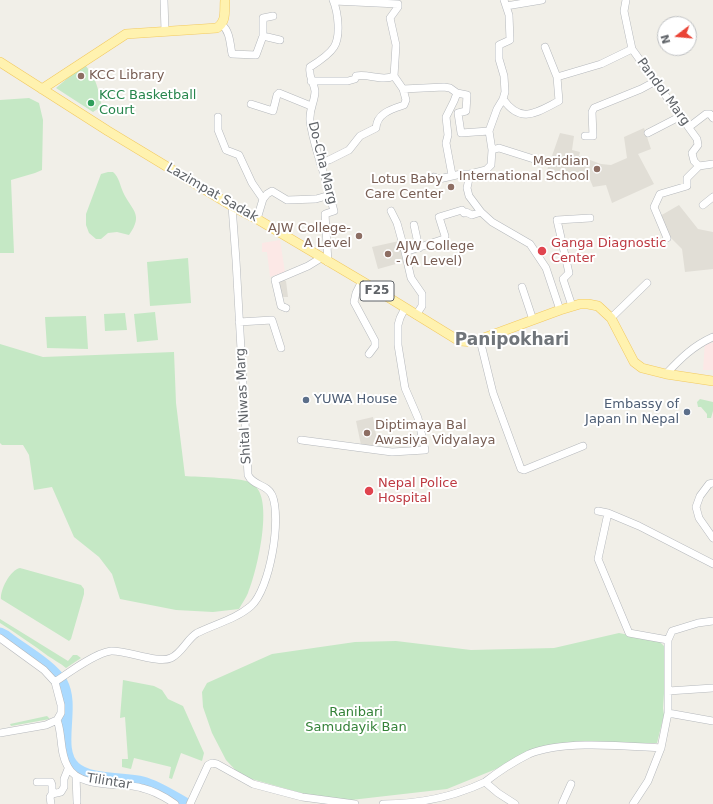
<!DOCTYPE html>
<style>
body{margin:0}
#map{position:relative;width:713px;height:804px;overflow:hidden;background:#f1efe8;font-family:"DejaVu Sans",sans-serif}
canvas{display:block}
.north{position:absolute;left:657px;top:16px;width:40px;height:40px;box-sizing:border-box;background:#fff;border:1px solid #bfc1c3;border-radius:50%;rotate:254deg;font-size:11px;font-weight:700;line-height:16px;text-align:center;color:#5f6368}
.north::after{content:'';display:block;margin:auto;width:14px;height:18px;background:#ea4335;clip-path:polygon(50% 0,100% 100%,50% 72%,0 100%)}
</style>
<div id="map">
<canvas width="713" height="804"></canvas>
<div class="north">N</div>
</div>
<script>
const ctx = document.querySelector('canvas').getContext('2d');
ctx.lineJoin = 'round';
function paint(path, color) { ctx.fillStyle = color; ctx.fill(path, 'evenodd'); }
function trace(path, color, width, dash) { ctx.strokeStyle = color; ctx.lineWidth = width; ctx.lineCap = dash ? 'butt' : 'round'; ctx.setLineDash(dash || []); ctx.stroke(path); }
function label(font, color, halo, rows, align = 'center') {
  ctx.font = font + ' "DejaVu Sans",sans-serif'; ctx.lineWidth = 4; ctx.setLineDash([]); ctx.textBaseline = 'middle'; ctx.strokeStyle = halo; ctx.fillStyle = color; for (const [text, x, y, turn = 0] of rows) {
    ctx.save(); ctx.translate(x, y); ctx.rotate((+turn || 0) * Math.PI / 180); ctx.textAlign = isNaN(turn) ? turn : align; if (halo) ctx.strokeText(text, 0, 0); ctx.fillText(text, 0, 0); ctx.restore();
  }
}
paint(new Path2D(`
 M644,128L651,149L638,154L654,184L612,203L606,185L593,187L589,177L573,182L546,173L560,133L574,136L572,150L580,152L579,156L601,164L611,165L627,158L624,137Z
 M679,205L698,229L713,232V269L685,272L682,249L665,232L660,216Z
 M399,241L403,262L378,269L372,247Z
 M283,279L286,281L288,297H280L277,282Z
 M373,417L378,446L361,445L356,421Z`), '#e1ded6');
paint(new Path2D(`
 M280,240L285,272L270,277L267,252H262V243Z
 M705,341L713,343V370H703Z`), '#fce8e6');
paint(new Path2D(`
 M84,64C97,78 98,89 102,106L93,112L56,88Z
 M29,98L39,103L43,120L42,170L35,173L11,180L14,253H0V100Z
 M108,172H113C119,177 120,185 123,192C132,211 144,214 129,235L117,232L108,233L101,239H96L89,233L86,225V214L101,174Z
 M188,258L191,303L150,306L147,262Z
 M155,312L158,340L137,342L134,314Z
 M125,313L127,330L105,331L104,314Z
 M86,316L88,349L47,348L45,317Z
 M0,344L43,357L174,352L176,403L185,476C197,477 243,478 249,482C252,484 256,486 257,488C272,507 257,571 248,593C246,598 242,603 239,609L213,612L176,610L120,599L112,574L99,557L74,537L52,487L34,490L29,455L23,445H2L0,443Z
 M700,399L713,402V411L711,418H707V414L701,407H698L697,402Z
 M20,568L81,585L84,589V594L71,639L69,641L1,599C0,590 10,570 20,568Z
 M0,619L68,661L73,655H77L81,658L66,668C60,663 54,660 48,656C32,644 17,634 0,623Z
 M619,633L659,641L667,649L663,708L664,715L657,743H560L447,789L351,800L312,796L241,776L226,760L212,733L203,707L202,692L207,683L272,654L355,642L396,641L471,650L554,648Z
 M123,680L154,686L162,690L168,699L183,706L204,753L202,761L181,753L172,779L169,778L171,767L134,758L131,769L122,767V759H128L125,717L120,718Z
 M47,716L50,719L11,726L10,724Z`), '#c5e8c5');
trace(new Path2D(`
 M0,633L6,636C22,649 52,665 62,682C76,707 55,749 75,767C90,781 124,777 143,782C158,786 173,796 187,804`), '#aadaff', 11);
const minor = new Path2D(`
 M164,0L165,31
 M504,0L509,15L510,40L499,45V59L504,76L505,92L503,99L497,109L489,131L492,150L491,165L486,170L470,174L467,188L469,196L481,212L492,222L530,244L546,268L560,310
 M626,0L624,11L632,49L697,139L698,145L692,153L694,161L699,166L713,164
 M334,1L398,4V7L390,18L396,45L394,76L403,89L444,87L450,88L457,93L467,95L466,111L458,113L461,133L489,131
 M506,6L542,0
 M222,25C230,31 230,44 232,54L256,55L263,36L280,40
 M263,36V18L273,16
 M545,47L557,77L601,64L632,49
 M311,81H348L355,79L356,76C368,73 382,82 394,76
 M503,99C521,125 537,112 559,101L557,77
 M251,104L273,111L277,95L279,93L311,106
 M218,117V130L226,150L239,155L252,183L263,199L257,219
 M689,127L706,114H710L713,118
 M648,133L681,116
 M585,136H593L592,112L594,108L641,89L654,82
 M492,150L499,148L540,161
 M320,163L329,160L349,150L360,136L376,128C377,113 392,109 404,105L406,100L403,89
 M452,175L446,143L448,135L446,117L454,101L457,93
 M434,177L439,179L461,174H470
 M263,199L267,194L272,191L287,200L316,199L330,195
 M703,205L713,197
 M391,211L397,223L405,252
 M414,225L419,248
 M667,238L654,207L660,194L687,186V178L699,166
 M328,262L325,214L334,211C331,201 329,191 326,181C320,161 313,142 310,121C309,108 315,102 315,91C314,82 308,77 310,67C318,62 329,55 334,47C341,36 338,12 333,0
 M362,281L356,293L354,302L375,341V346L369,354
 M522,287L533,320
 M572,306L563,279L569,273L557,220L590,218
 M286,308L281,306L275,280L308,266L321,258
 M416,315L422,306V294L411,278L405,252L444,239L445,236L439,217L462,210L464,213L466,212L472,215L481,212
 M611,318L647,283
 M239,322L272,320L281,348
 M480,340L493,393L521,469L524,470L583,446
 M666,374C681,358 693,346 713,337
 M301,440L392,452L425,450L418,418L405,388L398,345V325L400,318L405,308
 M713,483L709,484L700,496L696,507L699,518L713,538
 M598,511L608,513L639,526L713,564
 M608,513L598,559L629,633L668,640
 M0,638L44,670L55,682L61,705V713L57,720
 M55,682C68,673 95,653 111,651C126,650 158,664 171,658C182,653 187,639 197,633C215,624 236,619 251,606C270,589 282,518 272,495C267,484 253,486 248,475L236,260L232,206
 M668,691L713,688
 M668,713L713,721
 M57,720C63,735 59,752 68,767C79,789 122,782 142,788C155,791 165,797 175,804
 M0,733L46,725L57,720
 M76,776L77,802
 M37,782H51L52,785V794
 M485,782C499,771 513,762 529,754C564,740 623,746 661,748
 M51,804L50,797L52,794L61,792L64,787V779L68,769
 M190,804L208,765L212,763L217,764L253,784L302,797L355,804
 M383,804C418,804 453,797 485,782L498,793L515,804
 M562,804L571,784
 M633,804L648,781L661,748L668,713V640L672,631L698,623L713,621`);
const major = new Path2D(`
 M0,62L108,131L232,206L257,219L365,283L456,339L461,341L473,342L560,310L580,304H588L598,306L611,318L634,362L642,368L666,374L713,381
 M42,89L126,34L217,28C227,21 224,11 225,0`);
trace(minor, '#b5b8bc', 8);
trace(major, '#f2c960', 10);
trace(minor, '#fff', 7);
trace(major, '#fff2af', 9);
for (const [x, y, r, color] of [
 [81,76,4,"#8d6e63"],
 [91,103,4,"#2e9e5b"],
 [597,169,4,"#8d6e63"],
 [451,187,4,"#8d6e63"],
 [359,236,4,"#8d6e63"],
 [542,251,5,"#e0444e"],
 [388,254,4,"#8d6e63"],
 [306,400,4,"#5c6f8a"],
 [687,412,4,"#5c6f8a"],
 [367,433,4,"#8d6e63"],
 [369,491,5,"#e0444e"]
]) { const dot = new Path2D(); dot.arc(x, y, r, 0, 2 * Math.PI); ctx.fillStyle = color; ctx.fill(dot); trace(dot, '#fff', 1.5); }
for (const [x, y, w] of [
 [377,291,34]
]) { const box = new Path2D(); box.roundRect(x - w / 2, y - 10, w, 20, 3); ctx.fillStyle = '#fff'; ctx.fill(box); trace(box, '#5f6368', 1); }
label('bold 12px', '#5f6368', null, [
 ["F25",377,291]
]);
label('13px', '#785e54', '#fff', [
 ["KCC Library",89,76],
 ["Meridian",589,162,"right"],
 ["International School",589,177,"right"],
 ["Lotus Baby",443,180,"right"],
 ["Care Center",443,195,"right"],
 ["AJW College-",351,229,"right"],
 ["A Level",351,244,"right"],
 ["AJW College",396,247],
 ["- (A Level)",396,262],
 ["Diptimaya Bal",375,426],
 ["Awasiya Vidyalaya",375,441]
], 'left');
label('13px', '#5f6368', '#fff', [
 ["Pandol Marg",663,92,54],
 ["Do-Cha Marg",322,163,76],
 ["Lazimpat Sadak",212,193,30],
 ["Shital Niwas Marg",244,406,-93],
 ["Tilintar",109,782,9]
]);
label('13px', '#27864d', '#fff', [
 ["KCC Basketball",99,96],
 ["Court",99,111]
], 'left');
label('13px', '#be3a42', '#fff', [
 ["Ganga Diagnostic",551,244],
 ["Center",551,259],
 ["Nepal Police",378,484],
 ["Hospital",378,499]
], 'left');
label('13px', '#4e5e75', '#fff', [
 ["YUWA House",314,400],
 ["Embassy of",679,405,"right"],
 ["Japan in Nepal",679,420,"right"]
], 'left');
label('13px', '#348238', '#fff', [
 ["Ranibari",356,713],
 ["Samudayik Ban",356,728]
]);
label('bold 17px', '#70757a', '#fff', [
 ["Panipokhari",512,341]
]);
</script>
